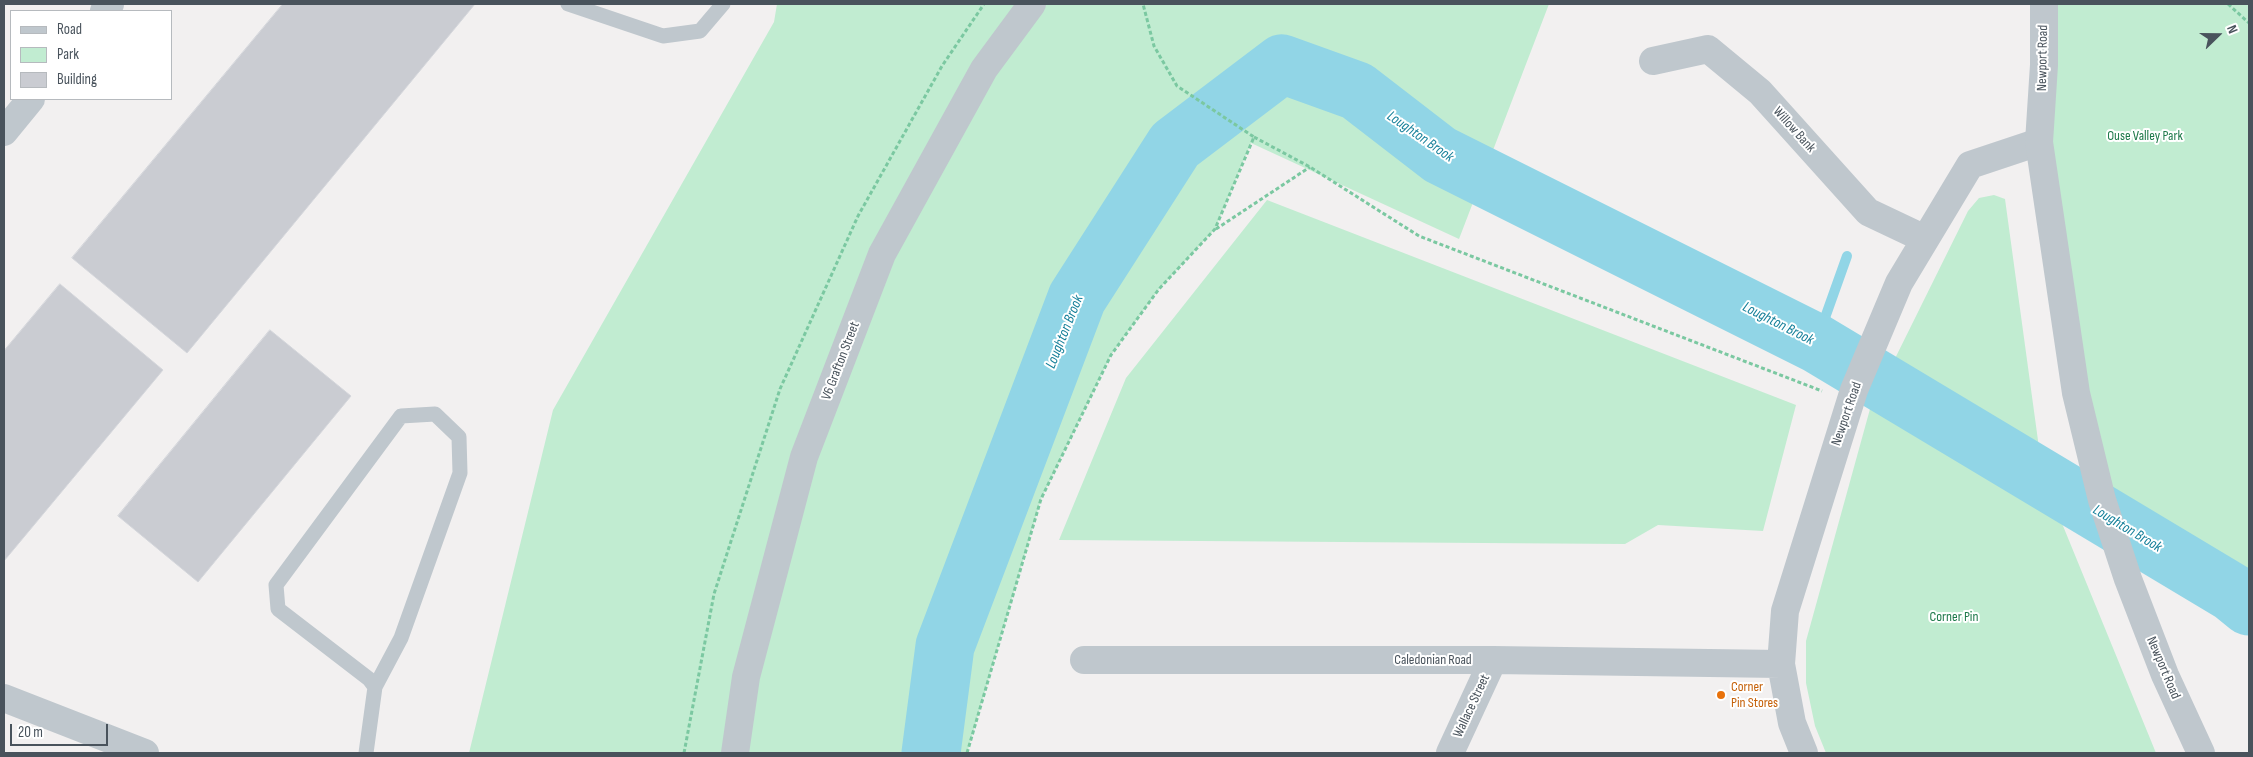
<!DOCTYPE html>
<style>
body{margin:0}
#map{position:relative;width:2253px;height:757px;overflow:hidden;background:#f2f0f0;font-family:"Sofia Sans Condensed",sans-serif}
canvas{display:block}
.frame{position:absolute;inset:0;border:5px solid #49535c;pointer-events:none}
.legend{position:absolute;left:10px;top:10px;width:162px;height:90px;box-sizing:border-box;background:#fff;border:1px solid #b6babe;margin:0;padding:6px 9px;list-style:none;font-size:15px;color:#49535c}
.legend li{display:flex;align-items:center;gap:10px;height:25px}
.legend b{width:25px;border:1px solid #b6babe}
.north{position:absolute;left:2193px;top:10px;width:50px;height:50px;-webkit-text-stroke:4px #fff;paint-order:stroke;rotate:68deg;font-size:14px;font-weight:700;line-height:20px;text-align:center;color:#49535c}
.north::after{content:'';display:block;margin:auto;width:18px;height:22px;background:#49535c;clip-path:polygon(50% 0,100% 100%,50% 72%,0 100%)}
.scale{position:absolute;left:10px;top:724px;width:98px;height:22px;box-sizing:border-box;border:2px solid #49535c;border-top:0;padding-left:6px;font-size:15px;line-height:18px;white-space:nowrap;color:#49535c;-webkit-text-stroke:4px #fff;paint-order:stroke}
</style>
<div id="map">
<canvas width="2253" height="757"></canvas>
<div class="frame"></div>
<ul class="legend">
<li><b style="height:6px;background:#bfc7cd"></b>Road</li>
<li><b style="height:14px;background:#c1ecd1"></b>Park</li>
<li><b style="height:14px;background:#caccd2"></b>Building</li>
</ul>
<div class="north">N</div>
<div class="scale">20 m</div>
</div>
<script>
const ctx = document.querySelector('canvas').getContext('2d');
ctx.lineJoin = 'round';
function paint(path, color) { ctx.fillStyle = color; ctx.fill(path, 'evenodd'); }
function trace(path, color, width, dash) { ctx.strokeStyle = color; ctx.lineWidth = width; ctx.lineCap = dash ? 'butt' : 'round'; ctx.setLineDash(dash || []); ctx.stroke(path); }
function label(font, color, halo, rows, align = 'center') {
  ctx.font = font + ' "Sofia Sans Condensed",sans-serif'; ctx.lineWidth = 4; ctx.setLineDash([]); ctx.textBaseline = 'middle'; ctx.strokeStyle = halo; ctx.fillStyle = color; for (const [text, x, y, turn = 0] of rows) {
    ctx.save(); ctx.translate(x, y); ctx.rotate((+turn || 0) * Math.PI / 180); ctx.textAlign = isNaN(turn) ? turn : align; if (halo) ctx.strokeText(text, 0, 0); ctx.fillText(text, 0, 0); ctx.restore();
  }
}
paint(new Path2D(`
 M777,4H1549L1459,239L1251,143L1215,229L1159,289L1111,355L1041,499L967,753H469L553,410L774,22Z
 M2044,4H2249V606L2233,593L2104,516L2076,393L2044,65Z
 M1994,195L2005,199L2043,477L2156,753H1826L1815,726L1806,683V641L1870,409L1968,211L1979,198Z
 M1267,200L1796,405L1763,531L1658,525L1625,544L1059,540L1126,378Z`), '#c1ecd1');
trace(new Path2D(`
 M1816,343L1847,256`), '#91d5e6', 10);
trace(new Path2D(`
 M931,753L945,646L1077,298L1175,145L1282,64L1357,91L1440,155L1816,343L2233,593L2249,606`), '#91d5e6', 59);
const building = new Path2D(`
 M283,4H475L187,353L72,258Z
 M60,284L163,370L4,561V351Z
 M270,330L351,396L198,582L118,516Z`);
paint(building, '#caccd2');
trace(building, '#d4d6db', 1);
trace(new Path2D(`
 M2228,4L2249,23
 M1254,137L1310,167L1419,236L1822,391
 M1216,229L1310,167
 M684,753L714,594L780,389L858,216L942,66L984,4
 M967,753L1041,499L1111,355L1159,289L1215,229L1254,137L1177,86L1154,46L1143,4`), '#7bc8a1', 3, [4, 2.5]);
trace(new Path2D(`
 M568,4L663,36L700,31L723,4
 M366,753L375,687L401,638L460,473L459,437L435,414L401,416L276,585L278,609L369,679L375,687`), '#bfc7cd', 15);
trace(new Path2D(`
 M104,11L110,4
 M1653,61L1708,49L1760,92L1868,212L1925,239
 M4,132L31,99
 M1084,660H1493L1781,664
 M4,698L145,753
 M1450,753L1493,660
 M1804,753L1792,723L1781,664L1785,611L1854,390L1899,283L1970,165L2039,142`), '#bfc7cd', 28);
trace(new Path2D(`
 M2044,4V65L2039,142L2076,393L2102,500L2128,579L2165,675L2201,753
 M735,753L746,677L804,457L882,254L984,69L1032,4`), '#bfc7cd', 28);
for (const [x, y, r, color] of [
 [1721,695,5,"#e8710a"]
]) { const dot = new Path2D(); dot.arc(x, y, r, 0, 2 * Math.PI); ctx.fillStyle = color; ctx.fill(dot); trace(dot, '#fff', 2); }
label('14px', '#49535c', '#fff', [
 ["Newport Road",2043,58,-89],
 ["Willow Bank",1794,130,48],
 ["V6 Grafton Street",841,361,-69],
 ["Newport Road",1847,414,-71],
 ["Caledonian Road",1433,660],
 ["Newport Road",2163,668,67],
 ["Wallace Street",1472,706,-65]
]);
label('14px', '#1e794a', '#fff', [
 ["Ouse Valley Park",2145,136],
 ["Corner Pin",1954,617]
]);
label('14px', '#c56008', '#fff', [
 ["Corner",1731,687],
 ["Pin Stores",1731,703]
], 'left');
label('italic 15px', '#16809a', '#fff', [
 ["Loughton Brook",1420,137,35],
 ["Loughton Brook",1778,324,27],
 ["Loughton Brook",1065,332,-68],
 ["Loughton Brook",2127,529,31]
]);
</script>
